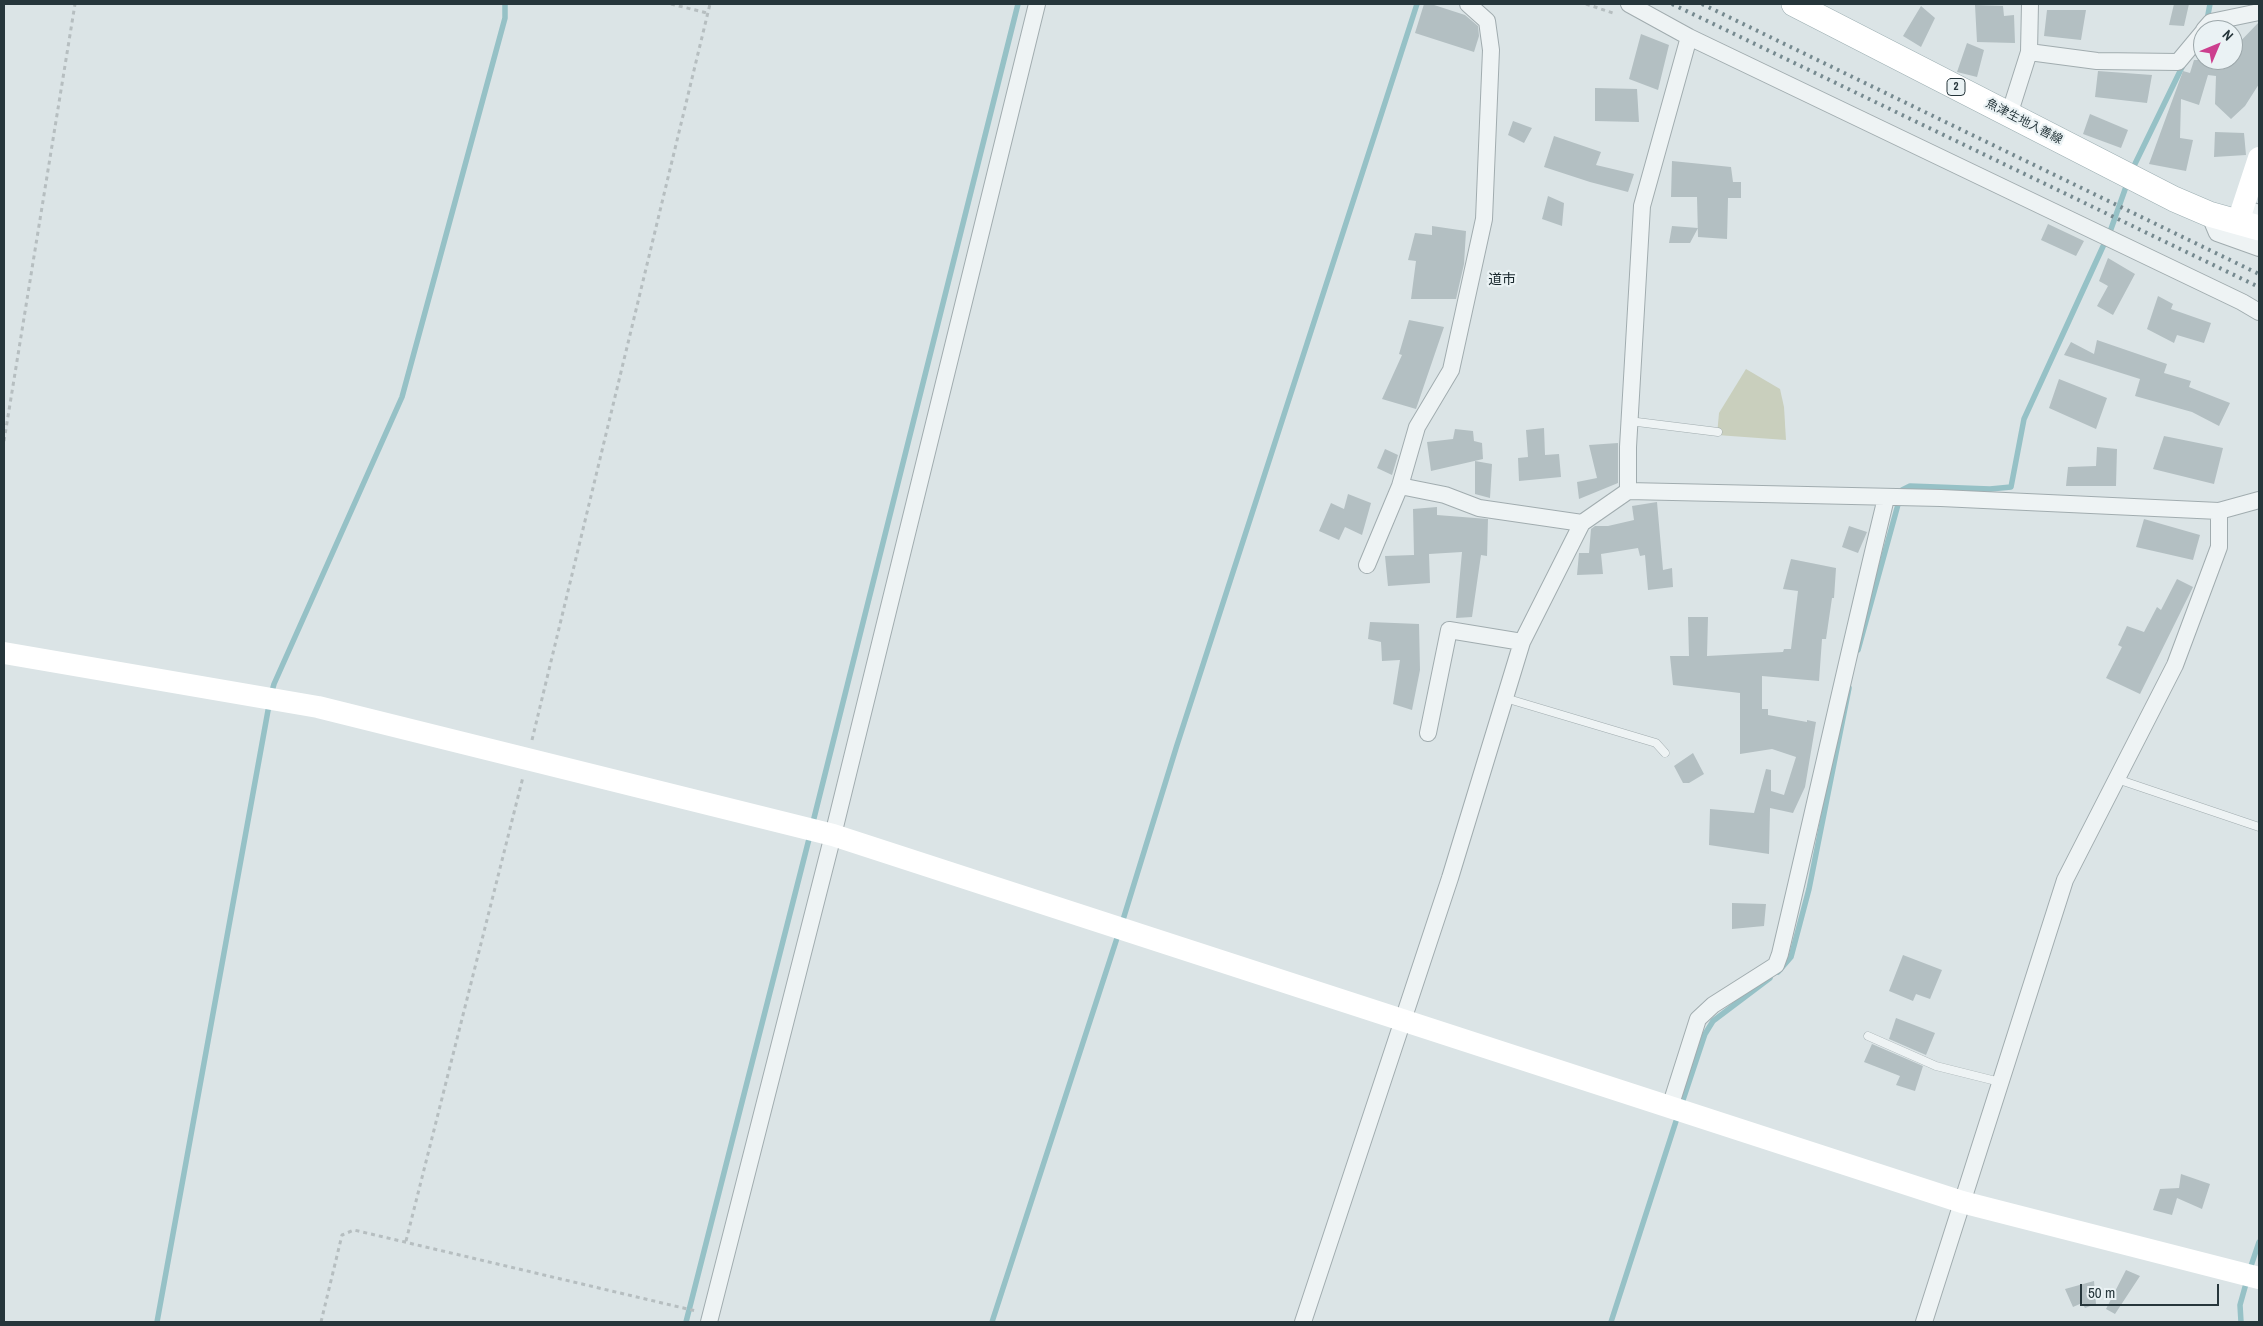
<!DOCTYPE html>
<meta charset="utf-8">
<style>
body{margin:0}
#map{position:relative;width:2263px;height:1326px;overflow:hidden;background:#dbe4e6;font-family:"Archivo Narrow",sans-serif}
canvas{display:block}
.frame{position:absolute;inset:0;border:5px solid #26363b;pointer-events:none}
.north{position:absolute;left:2193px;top:20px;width:50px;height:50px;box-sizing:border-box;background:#eaf2f4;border:1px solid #9ca7aa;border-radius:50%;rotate:45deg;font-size:14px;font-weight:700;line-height:20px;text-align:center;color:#26363b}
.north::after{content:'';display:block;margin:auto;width:18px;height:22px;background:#cc3f8e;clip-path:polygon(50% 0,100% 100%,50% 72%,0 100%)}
.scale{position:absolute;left:2080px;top:1284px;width:139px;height:22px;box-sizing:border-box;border:2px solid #26363b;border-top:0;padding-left:6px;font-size:15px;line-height:18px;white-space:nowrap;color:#26363b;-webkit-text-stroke:4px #eaf2f4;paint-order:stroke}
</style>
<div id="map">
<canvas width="2263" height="1326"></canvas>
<div class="frame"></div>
<div class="north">N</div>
<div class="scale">50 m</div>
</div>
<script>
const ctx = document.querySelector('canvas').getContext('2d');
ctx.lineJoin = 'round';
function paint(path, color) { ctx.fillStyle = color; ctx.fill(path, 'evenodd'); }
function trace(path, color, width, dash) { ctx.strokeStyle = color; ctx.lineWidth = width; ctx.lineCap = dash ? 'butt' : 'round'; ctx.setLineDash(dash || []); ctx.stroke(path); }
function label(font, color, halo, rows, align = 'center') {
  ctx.font = font + ' "Archivo Narrow","Noto Sans JP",sans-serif'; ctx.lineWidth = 4.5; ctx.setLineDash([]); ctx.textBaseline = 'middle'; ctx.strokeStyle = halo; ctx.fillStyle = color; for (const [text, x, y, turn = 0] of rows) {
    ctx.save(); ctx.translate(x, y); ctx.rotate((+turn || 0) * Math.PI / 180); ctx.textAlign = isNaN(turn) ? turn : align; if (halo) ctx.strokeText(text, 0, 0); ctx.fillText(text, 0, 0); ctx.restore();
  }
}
paint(new Path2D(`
 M1746,369L1780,389L1784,407L1786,440L1717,435L1719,413Z`), '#c9cfbd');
trace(new Path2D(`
 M2207,20L2210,4
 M2132,170L2184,63
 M1858,650L1902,490L1910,486L1990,489L2011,487L2024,419L2111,229L2128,181
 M271,695L274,684L402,397L505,18V4
 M812,826L1018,4
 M1122,923L1177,745L1417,4
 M1778,972L1791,957L1809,889L1849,688
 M1681,1106L1705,1034L1713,1021L1770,978
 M2249,1272L2259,1242
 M157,1322L269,705
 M686,1322L810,835
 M992,1322L1119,932
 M1611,1322L1678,1115
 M2241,1322L2240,1305L2247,1280`), '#96c1c6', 5.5);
paint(new Path2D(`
 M1424,4H1431L1465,15L1478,26L1479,36L1474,52L1415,33Z
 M2174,4H2189L2184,26L2169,25Z
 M1975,5L2003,6L2004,16L2014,15L2015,43L1977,42Z
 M1921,6L1935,18L1921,47L1903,36Z
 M2047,10H2086L2081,40L2044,36Z
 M2259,22V84L2245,106L2231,119L2215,104L2216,76L2208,75L2199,105L2181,99L2180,138L2193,140L2186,171L2149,164L2183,71L2190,73L2194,60H2233V49Z
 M1641,34L1669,45L1658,90L1629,79Z
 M1967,43L1984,50L1977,77L1957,72Z
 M2098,71L2152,75L2147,103L2095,97Z
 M1595,88L1637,89L1639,122L1595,121Z
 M2090,114L2128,130L2121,148L2083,134Z
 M1513,121L1532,128L1524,143L1508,135Z
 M2215,132L2244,133L2246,155L2214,157Z
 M1554,136L1601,152L1596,165L1634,174L1628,192L1590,182L1544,167Z
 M1672,161L1731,167L1733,182H1741V198H1728L1727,239L1698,237L1697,197H1671Z
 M1548,196L1564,203L1562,226L1542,219Z
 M2048,224L2084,241L2076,256L2041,240Z
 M1432,226L1466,231L1464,264L1456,299H1411L1416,261L1408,260L1415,233L1432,235Z
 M1672,226L1698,228L1690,243H1669Z
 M2108,258L2135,274L2113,315L2097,306L2108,286L2099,281Z
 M2158,296L2173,304L2171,309L2211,323L2204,343L2177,335L2174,343L2147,329Z
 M1409,320L1444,327L1416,409L1382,399L1402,355L1399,354Z
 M2097,340L2167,364L2164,373L2191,381L2189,387L2230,403L2219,426L2192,412L2135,396L2140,379L2064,355L2071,342L2094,354Z
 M2059,379L2107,398L2096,429L2049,408Z
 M1544,428L1545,455L1559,454L1561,477L1519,481L1518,458L1528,457L1526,430Z
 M1455,429L1473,431L1474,441L1482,443L1483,459L1431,471L1427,442L1453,439Z
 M2164,436L2223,448L2214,484L2153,469Z
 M1618,443V483L1579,499L1577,482L1597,478L1589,445Z
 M2097,447L2117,449L2116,486H2066L2068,467L2096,466Z
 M1385,449L1398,455L1392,475L1377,468Z
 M1475,461L1492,464L1490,498L1475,494Z
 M1348,494L1371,503L1362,535L1345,527L1339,540L1319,531L1331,503L1344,509Z
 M1657,502L1663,570L1672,568L1673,587L1648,590L1645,555L1640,556L1638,548L1601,554L1603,574L1577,575L1579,553H1589L1591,529L1595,526H1608L1634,520L1632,506Z
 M1437,507V515L1488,519L1487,556L1481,555L1472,617L1456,618L1462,552L1429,554L1430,583L1388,586L1385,556L1414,555L1413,509Z
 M2144,519L2200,535L2193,560L2136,547Z
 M1849,526L1867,532L1858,553L1842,547Z
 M1791,559L1836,568L1834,598H1832L1826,639H1822L1819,681L1762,676V709H1768V715L1807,722V720L1816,722L1805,787L1793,813L1770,808L1769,854L1709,845L1710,809L1754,813L1766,769L1771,770V791L1784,795L1796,757L1772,749L1740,754V693L1673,685L1670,656H1689L1688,617H1708L1707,656L1783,652L1784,649H1791L1798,591L1783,589Z
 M2177,579L2193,587L2140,694L2106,678L2122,647L2118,645L2127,626L2144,632L2157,607L2161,610Z
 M1370,622L1419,624L1420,670L1412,710L1393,704L1400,660L1382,661L1381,642L1368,639Z
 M1693,753L1704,774L1689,783H1683L1674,766Z
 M1732,903L1766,904L1764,926L1732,929Z
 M1903,955L1942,970L1930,999L1916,994L1913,1001L1889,991Z
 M1896,1018L1935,1033L1926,1055L1889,1039Z
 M1872,1044L1923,1066L1915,1091L1896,1085L1900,1076L1864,1062Z
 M2181,1174L2210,1184L2202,1209L2177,1198L2172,1215L2153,1210L2160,1189L2179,1188Z
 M2126,1270L2140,1276L2115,1314L2106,1309Z
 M2094,1281L2096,1304L2085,1308L2082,1303L2073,1307L2065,1289Z`), '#b3bfc2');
const lane = new Path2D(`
 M1629,421L1718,432
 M1505,698L1656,743L1665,753
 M2117,779L2259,827
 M1868,1036L1936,1066L2000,1082`);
const street = new Path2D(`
 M1468,4L1487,21L1491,50L1484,219L1451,370L1417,427L1400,486L1445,495L1479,508L1582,523
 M1629,4L1689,37L2242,302L2259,312
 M2204,30L2211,22L2259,12
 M2029,52L2030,4
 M2009,115L2029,52L2097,61L2178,62L2203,32
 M2242,208L2259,213
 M2209,214L2217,233L2259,248
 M1628,491V447L1642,206L1689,37
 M1367,565L1400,486
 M1428,733L1449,630L1522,642
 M1670,1107L1698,1019L1713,1005L1776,965L1780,954C1816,802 1849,650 1886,498
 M709,1322L833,835L1037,4
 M1303,1322L1450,878L1522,642L1582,523L1628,491L1941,498L2219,511L2259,500
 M1924,1322L2065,880L2175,665L2219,547V511`);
const primary = new Path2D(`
 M1794,4L2174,199L2209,214L2259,228`);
trace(lane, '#a1acaf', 9);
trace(street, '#a1acaf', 18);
trace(primary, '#9badb1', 26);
trace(new Path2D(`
 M671,4L707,13
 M1586,4L1616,14
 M4,441L75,4
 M532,740L710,4
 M406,1241L523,777
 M321,1322L342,1235L354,1230L696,1311`), '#b6bec0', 3, [4, 4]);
trace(lane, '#eef3f4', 8);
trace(street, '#eef3f4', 16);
trace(new Path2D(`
 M2238,222L2259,158
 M4,653L318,707L833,835L1962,1202L2259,1278`), '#fff', 22);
trace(primary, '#fff', 25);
trace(new Path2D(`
 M1672,4L2259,287
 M1702,4L2259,274`), '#75898f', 4, [2.5, 5]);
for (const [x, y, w] of [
 [1956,87,18]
]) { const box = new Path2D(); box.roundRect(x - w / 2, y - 8.5, w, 17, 4); ctx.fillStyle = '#eaf2f4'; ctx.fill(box); trace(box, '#26363b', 1); }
label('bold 11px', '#26363b', null, [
 ["2",1956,87]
]);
label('12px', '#26363b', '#eaf2f4', [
 ["魚津生地入善線",2024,122,27]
]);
label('14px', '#18272c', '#eaf2f4', [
 ["道市",1502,280]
]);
</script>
